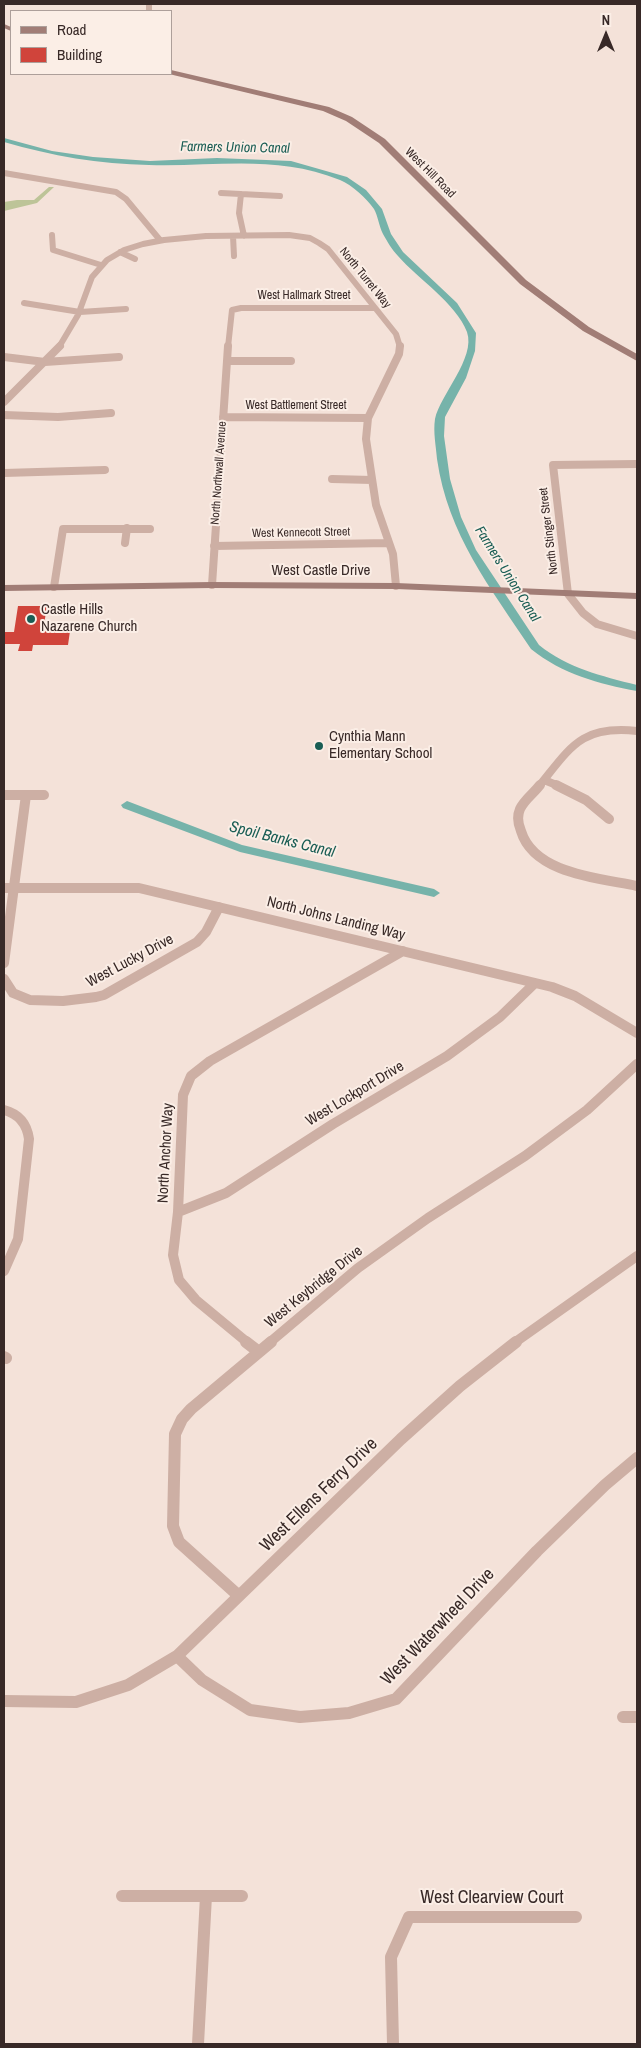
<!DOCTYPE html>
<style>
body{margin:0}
#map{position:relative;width:641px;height:2048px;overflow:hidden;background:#f4e2d9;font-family:"Archivo Narrow",sans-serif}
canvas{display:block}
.frame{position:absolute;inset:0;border:5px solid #382927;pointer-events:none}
.legend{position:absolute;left:10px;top:10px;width:162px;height:65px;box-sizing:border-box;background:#fbeee6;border:1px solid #ad9f9a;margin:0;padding:6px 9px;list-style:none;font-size:15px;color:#382927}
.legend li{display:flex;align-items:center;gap:10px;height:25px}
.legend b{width:25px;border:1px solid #ad9f9a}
.north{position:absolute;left:581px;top:10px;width:50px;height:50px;-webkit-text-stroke:4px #fbeee6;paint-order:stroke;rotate:0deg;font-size:14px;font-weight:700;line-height:20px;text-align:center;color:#382927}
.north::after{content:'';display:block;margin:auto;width:18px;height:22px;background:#382927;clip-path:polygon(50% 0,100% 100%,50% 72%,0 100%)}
</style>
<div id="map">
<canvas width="641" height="2048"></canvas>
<div class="frame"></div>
<ul class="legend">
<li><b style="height:6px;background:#a17d76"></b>Road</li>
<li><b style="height:14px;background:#d0443b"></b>Building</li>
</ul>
<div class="north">N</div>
</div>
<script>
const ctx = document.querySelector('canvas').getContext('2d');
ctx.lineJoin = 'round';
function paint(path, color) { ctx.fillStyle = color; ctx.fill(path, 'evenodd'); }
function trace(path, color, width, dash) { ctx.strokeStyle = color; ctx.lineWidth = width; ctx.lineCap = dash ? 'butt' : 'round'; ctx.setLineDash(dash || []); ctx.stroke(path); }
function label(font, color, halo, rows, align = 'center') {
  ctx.font = font + ' "Archivo Narrow",sans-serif'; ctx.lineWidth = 4; ctx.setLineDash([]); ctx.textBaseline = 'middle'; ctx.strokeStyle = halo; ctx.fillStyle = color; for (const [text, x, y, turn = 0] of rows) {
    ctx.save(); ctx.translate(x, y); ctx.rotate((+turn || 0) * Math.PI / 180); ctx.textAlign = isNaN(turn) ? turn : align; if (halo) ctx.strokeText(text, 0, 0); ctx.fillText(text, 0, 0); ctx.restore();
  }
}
paint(new Path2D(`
 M49,187H54L37,203L4,211V214V202L17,200H34Z`), '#bdc498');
paint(new Path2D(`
 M4,138L52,151L93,157L150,161L217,158L291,161L347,177L366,190L382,209L391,234L403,252L457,303L476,333L475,351L466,378L445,417L444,436L450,479L461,517L476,550L539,645C568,668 601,676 637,685V691C599,684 562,674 531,649C490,587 448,535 437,459C436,446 433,432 435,419C440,395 476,358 467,332C456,303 418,279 398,256C392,250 387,241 383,234C379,226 378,216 374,209C366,198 352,185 340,180C276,154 215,167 149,165C99,164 52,156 4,142Z
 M127,801L242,845L434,889L440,893L434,897L240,852L123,808L121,805Z`), '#76b3aa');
paint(new Path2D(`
 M18,606H47L43,631H70L68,645H33L32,651H18L20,644H4V632H14Z`), '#d0443b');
trace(new Path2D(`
 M149,4V11
 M4,173L116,192L126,199L160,240
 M221,193L280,196
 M241,194L239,213L244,236
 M52,235L53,250L101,265
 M233,236L234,256
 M120,252L135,259
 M24,303L80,312L126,309
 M59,347L78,315L92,277L107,260L124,250L143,244L164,240L206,236L289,235L310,238L319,243L328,249L396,334L400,347
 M228,347L232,310L241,308H375`), '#cdafa4', 6);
trace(new Path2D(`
 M4,357L45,362L119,357
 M227,361H291
 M4,402L60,346
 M4,415L58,417L111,413
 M223,417L368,418
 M637,464L553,465L568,594L583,613L597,624L637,636
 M4,473L105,470
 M332,479L372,480
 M125,543L127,528
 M214,546L388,543
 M212,585L228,346
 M396,586L393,554L376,505L366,439L368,418L399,354L400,346
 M54,587L63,529H150
 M544,780L559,786
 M539,786C571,747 581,725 637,731`), '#cdafa4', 8);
trace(new Path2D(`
 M540,785C534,793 524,800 520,809C517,816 518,824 521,831C534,874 599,878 637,886
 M556,785L586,800L609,819
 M4,795H44
 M4,888H139L552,987L575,996L637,1033
 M4,963L26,795
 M4,979L13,993L30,1000L63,1001L96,997L104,995L197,942L206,932L219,907
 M4,1110C19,1114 27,1124 29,1139L18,1239L4,1271
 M178,1212L226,1193L333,1124L447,1056L500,1017L535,983
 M248,1343L196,1300L179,1280L173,1255L178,1212L183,1095L191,1076L210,1061L403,951
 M269,1343L358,1268L428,1218L525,1156L587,1110L637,1064
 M514,1343L637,1256`), '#cdafa4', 10);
trace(new Path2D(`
 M246,1342L259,1352
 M4,1357L6,1358
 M239,1596L179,1542L173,1526L175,1434L182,1419L191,1409L271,1342
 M177,1656L202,1680L250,1710L300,1717L349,1713L396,1699L537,1551L605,1485L637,1458
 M4,1701L76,1702L128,1685L177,1656L401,1439L460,1386L516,1342
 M623,1717H637
 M122,1896H242
 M198,2044L206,1896
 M393,2044L391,1957L409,1917H576`), '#cdafa4', 12);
paint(new Path2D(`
 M4,24L11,27V31L4,28Z
 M171,70L329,107L352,117L385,139L526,280L589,327L637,354V361L583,331L520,284L379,143L346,121L323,111L169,74H171Z
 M212,582L396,583L637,593V599L396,589L212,588L4,591V585Z`), '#a17d76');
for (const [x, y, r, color] of [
 [31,619,5,"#195d54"],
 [319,746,5,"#195d54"]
]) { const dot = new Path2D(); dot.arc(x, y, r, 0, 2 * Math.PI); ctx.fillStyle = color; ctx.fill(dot); trace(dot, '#fbeee6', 2); }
label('12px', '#382927', '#fbeee6', [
 ["West Hill Road",430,173,45],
 ["North Turret Way",365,278,51],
 ["West Hallmark Street",304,296],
 ["West Battlement Street",296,406],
 ["North Northwall Avenue",219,473,-86],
 ["North Stinger Street",549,531,-97],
 ["West Kennecott Street",301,533,-1]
]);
label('italic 14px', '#195d54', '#fbeee6', [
 ["Farmers Union Canal",235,148,1],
 ["Farmers Union Canal",507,574,58]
]);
label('15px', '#382927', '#fbeee6', [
 ["West Castle Drive",321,571],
 ["North Johns Landing Way",336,919,14],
 ["West Lucky Drive",130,961,-28],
 ["West Lockport Drive",355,1094,-31],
 ["North Anchor Way",166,1153,-87],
 ["West Keybridge Drive",314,1287,-39]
]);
label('15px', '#382927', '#fbeee6', [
 ["Castle Hills",41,610],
 ["Nazarene Church",41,627],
 ["Cynthia Mann",329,737],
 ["Elementary School",329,754]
], 'left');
label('italic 16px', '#195d54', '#fbeee6', [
 ["Spoil Banks Canal",282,840,14]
]);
label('18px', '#382927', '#fbeee6', [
 ["West Ellens Ferry Drive",319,1495,-44],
 ["West Waterwheel Drive",438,1627,-46],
 ["West Clearview Court",492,1898]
]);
</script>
